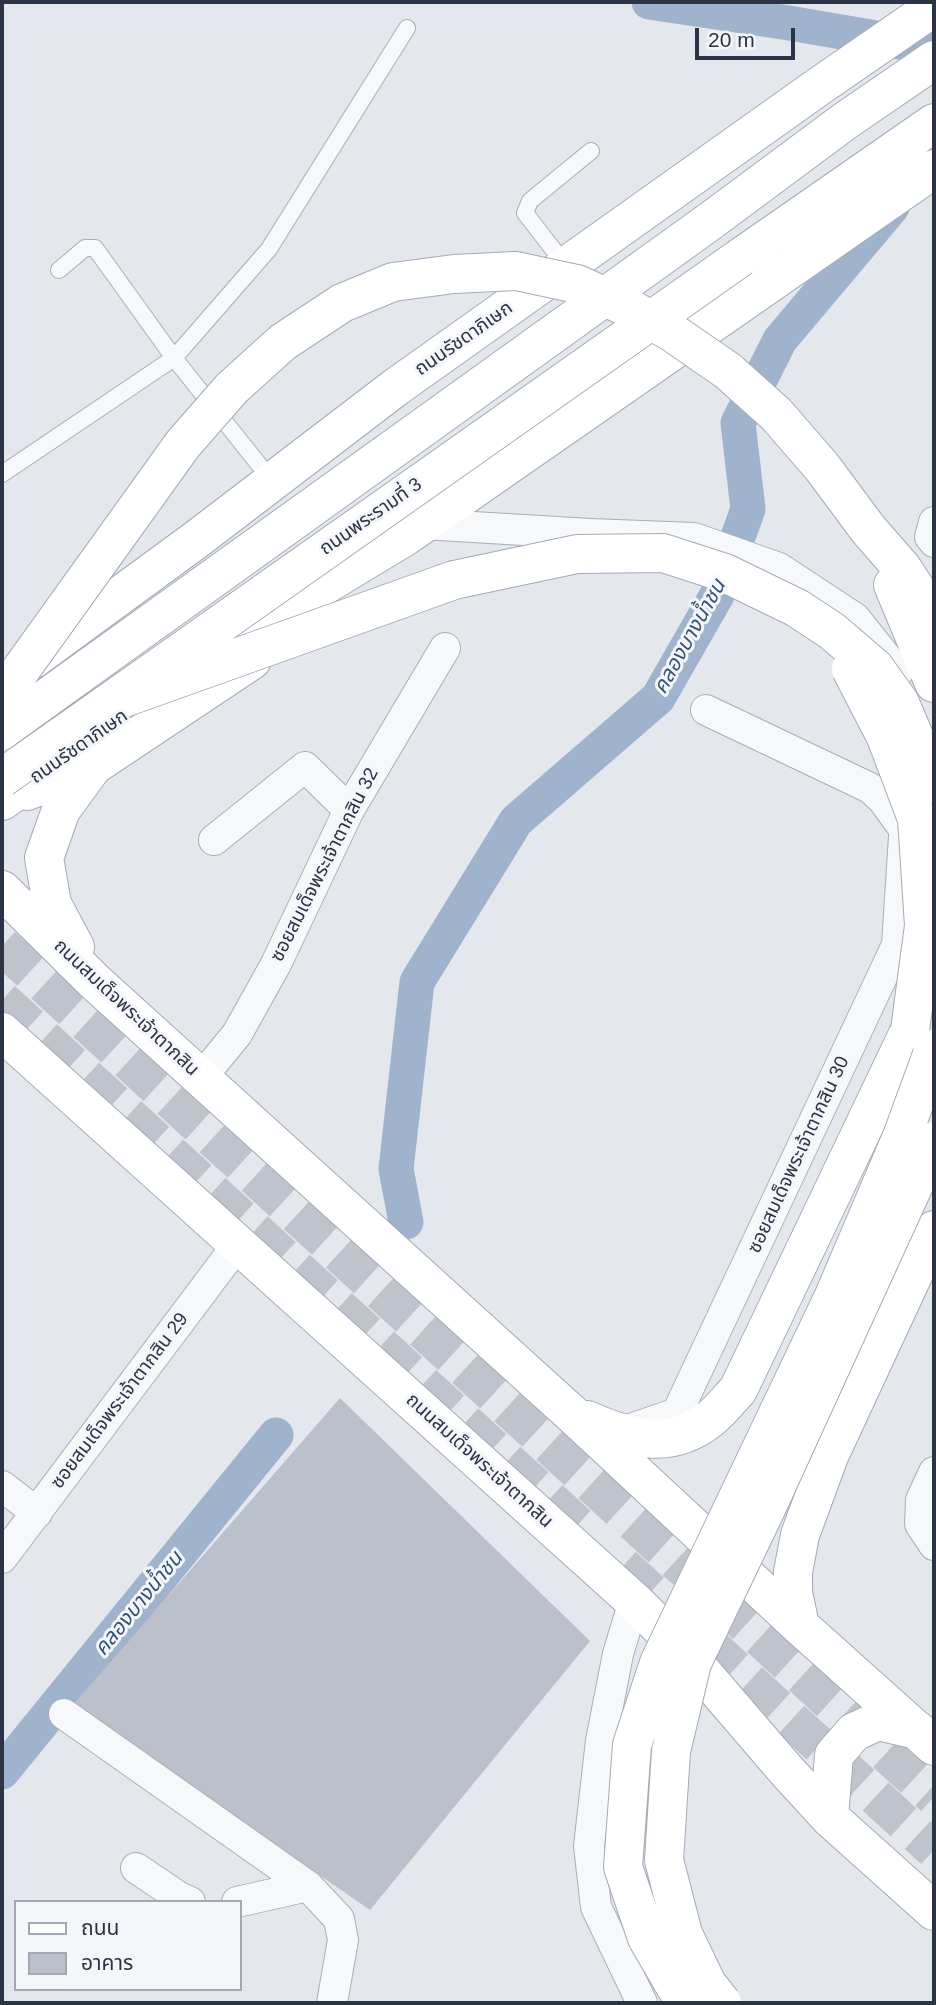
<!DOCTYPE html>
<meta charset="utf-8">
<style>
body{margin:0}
#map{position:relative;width:936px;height:2005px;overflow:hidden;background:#e4e7ec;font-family:Helvetica,"Noto Sans Thai",sans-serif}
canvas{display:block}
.frame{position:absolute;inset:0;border:4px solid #2b3445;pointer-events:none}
.legend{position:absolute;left:14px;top:1900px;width:228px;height:91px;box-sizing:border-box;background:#f4f6f9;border:2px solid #a4a8b1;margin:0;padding:9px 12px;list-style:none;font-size:21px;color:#2b3445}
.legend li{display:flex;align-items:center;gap:14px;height:35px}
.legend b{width:35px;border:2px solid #a4a8b1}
.scale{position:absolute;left:695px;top:28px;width:100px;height:32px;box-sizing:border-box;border:4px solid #2b3445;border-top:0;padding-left:9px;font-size:21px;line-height:24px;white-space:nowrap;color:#2b3445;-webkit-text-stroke:5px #f4f6f9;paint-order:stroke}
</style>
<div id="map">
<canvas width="936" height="2005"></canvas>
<div class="frame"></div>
<ul class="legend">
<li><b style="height:9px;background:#fff"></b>ถนน</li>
<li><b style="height:19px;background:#bbc0ca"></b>อาคาร</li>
</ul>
<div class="scale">20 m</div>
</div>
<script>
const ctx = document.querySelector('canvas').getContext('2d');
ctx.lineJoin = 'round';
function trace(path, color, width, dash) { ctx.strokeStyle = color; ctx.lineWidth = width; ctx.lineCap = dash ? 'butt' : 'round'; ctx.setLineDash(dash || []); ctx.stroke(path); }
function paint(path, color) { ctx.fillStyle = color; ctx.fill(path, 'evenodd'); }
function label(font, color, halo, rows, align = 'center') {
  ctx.font = font + ' Helvetica,"Noto Sans Thai",sans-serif'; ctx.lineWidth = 6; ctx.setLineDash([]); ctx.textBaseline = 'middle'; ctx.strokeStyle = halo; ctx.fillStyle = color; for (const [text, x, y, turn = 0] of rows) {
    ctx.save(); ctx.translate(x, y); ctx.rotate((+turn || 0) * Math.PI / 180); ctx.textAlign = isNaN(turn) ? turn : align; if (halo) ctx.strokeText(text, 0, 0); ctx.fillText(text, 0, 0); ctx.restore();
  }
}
trace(new Path2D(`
 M649,2L789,23L934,48
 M406,1222L396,1169L417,982L516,821L658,698L717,595L748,509L738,423L780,340L892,207
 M2,1772L276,1435`), '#9fb4cc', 35);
paint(new Path2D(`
 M340,1398L590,1641L370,1910L73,1705Z`), '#bbc0ca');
trace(new Path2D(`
 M2,946L934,1797
 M2,1000L578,1525
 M623,1566L934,1850`), '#bfc3cb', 38, [38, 19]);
const service = new Path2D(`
 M566,266L525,213L530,201L591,151
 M2,474L174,358L95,248H85L59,270
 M272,481L174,358L269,249L407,28`);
const minor = new Path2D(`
 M934,522L930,537L934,542
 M423,524L590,534L694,538L779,568L855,618L898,672
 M706,710L870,788L883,800L904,829
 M214,840L305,767L349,810
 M201,1078L237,1034L276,964L349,810L445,648
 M622,1432L677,1413L897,945L904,836
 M934,1472L921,1500L920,1524L934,1545
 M2,1486L37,1513
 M2,1558L238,1244
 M634,1601L618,1654L601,1741L589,1846L596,1907L642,2003
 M64,1714L308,1886L339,1919L343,1940L332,2003
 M136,1868L179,1897L190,1902
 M237,1902L308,1886`);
const primary = new Path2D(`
 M709,222L845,121L934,60
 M741,257L934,123
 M728,371L776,414L822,467L868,529L902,568L934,617
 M893,585L934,683
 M32,660L197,539L396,387L818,87L934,7
 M202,663L264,622L406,536L934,169
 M27,791L93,766L252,660
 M2,801L51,766
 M2,890L94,981L572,1414L800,1626L934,1746
 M75,947L52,904L44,858L61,810L93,766
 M2,1032L634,1601L683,1650L786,1770L829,1817L934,1911
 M587,1420C630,1439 671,1451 711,1418C721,1410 729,1399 738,1390L910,1030
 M800,1626L793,1592V1572L800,1535L829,1456L934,1230
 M829,1817L834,1755L854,1732L878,1721L917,1730`);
trace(service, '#a9aeb7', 18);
trace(minor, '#a9aeb7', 32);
trace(primary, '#a3abb8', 40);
trace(service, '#f7f8fa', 16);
trace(minor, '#f7f8fa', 30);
trace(primary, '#fff', 38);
const primaryBridge = new Path2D(`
 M851,669L886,737L917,819L924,926L910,1030
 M2,696L183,444L232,388L283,342L342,303L393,282L454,274L516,271L577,284L631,309L673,333L728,371
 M107,704L454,580L577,554L663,553L725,573L797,608L832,631L875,668L900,703L934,784
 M2,730L709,222
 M2,778L741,257
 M685,2003L647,1938L623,1867L632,1745L659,1663L834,1296L903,1134L934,1049
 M722,2003L707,1984L683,1934L664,1860L671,1751L692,1663L765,1511L934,1141`);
trace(primaryBridge, '#a3abb8', 40, []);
trace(primaryBridge, '#fff', 38);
label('19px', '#2b3445', '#f4f6f9', [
 ["ถนนรัชดาภิเษก",464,339,-35],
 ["ถนนพระรามที่ 3",371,517,-35],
 ["ถนนรัชดาภิเษก",79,747,-35],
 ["ซอยสมเด็จพระเจ้าตากสิน 32",325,865,-63],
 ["ถนนสมเด็จพระเจ้าตากสิน",126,1008,43],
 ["ซอยสมเด็จพระเจ้าตากสิน 30",799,1155,-65],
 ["ซอยสมเด็จพระเจ้าตากสิน 29",120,1401,-53],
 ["ถนนสมเด็จพระเจ้าตากสิน",479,1461,42]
]);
label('italic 21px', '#34527a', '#f4f6f9', [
 ["คลองบางน้ำชน",690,637,-61],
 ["คลองบางน้ำชน",139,1604,-51]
]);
</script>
